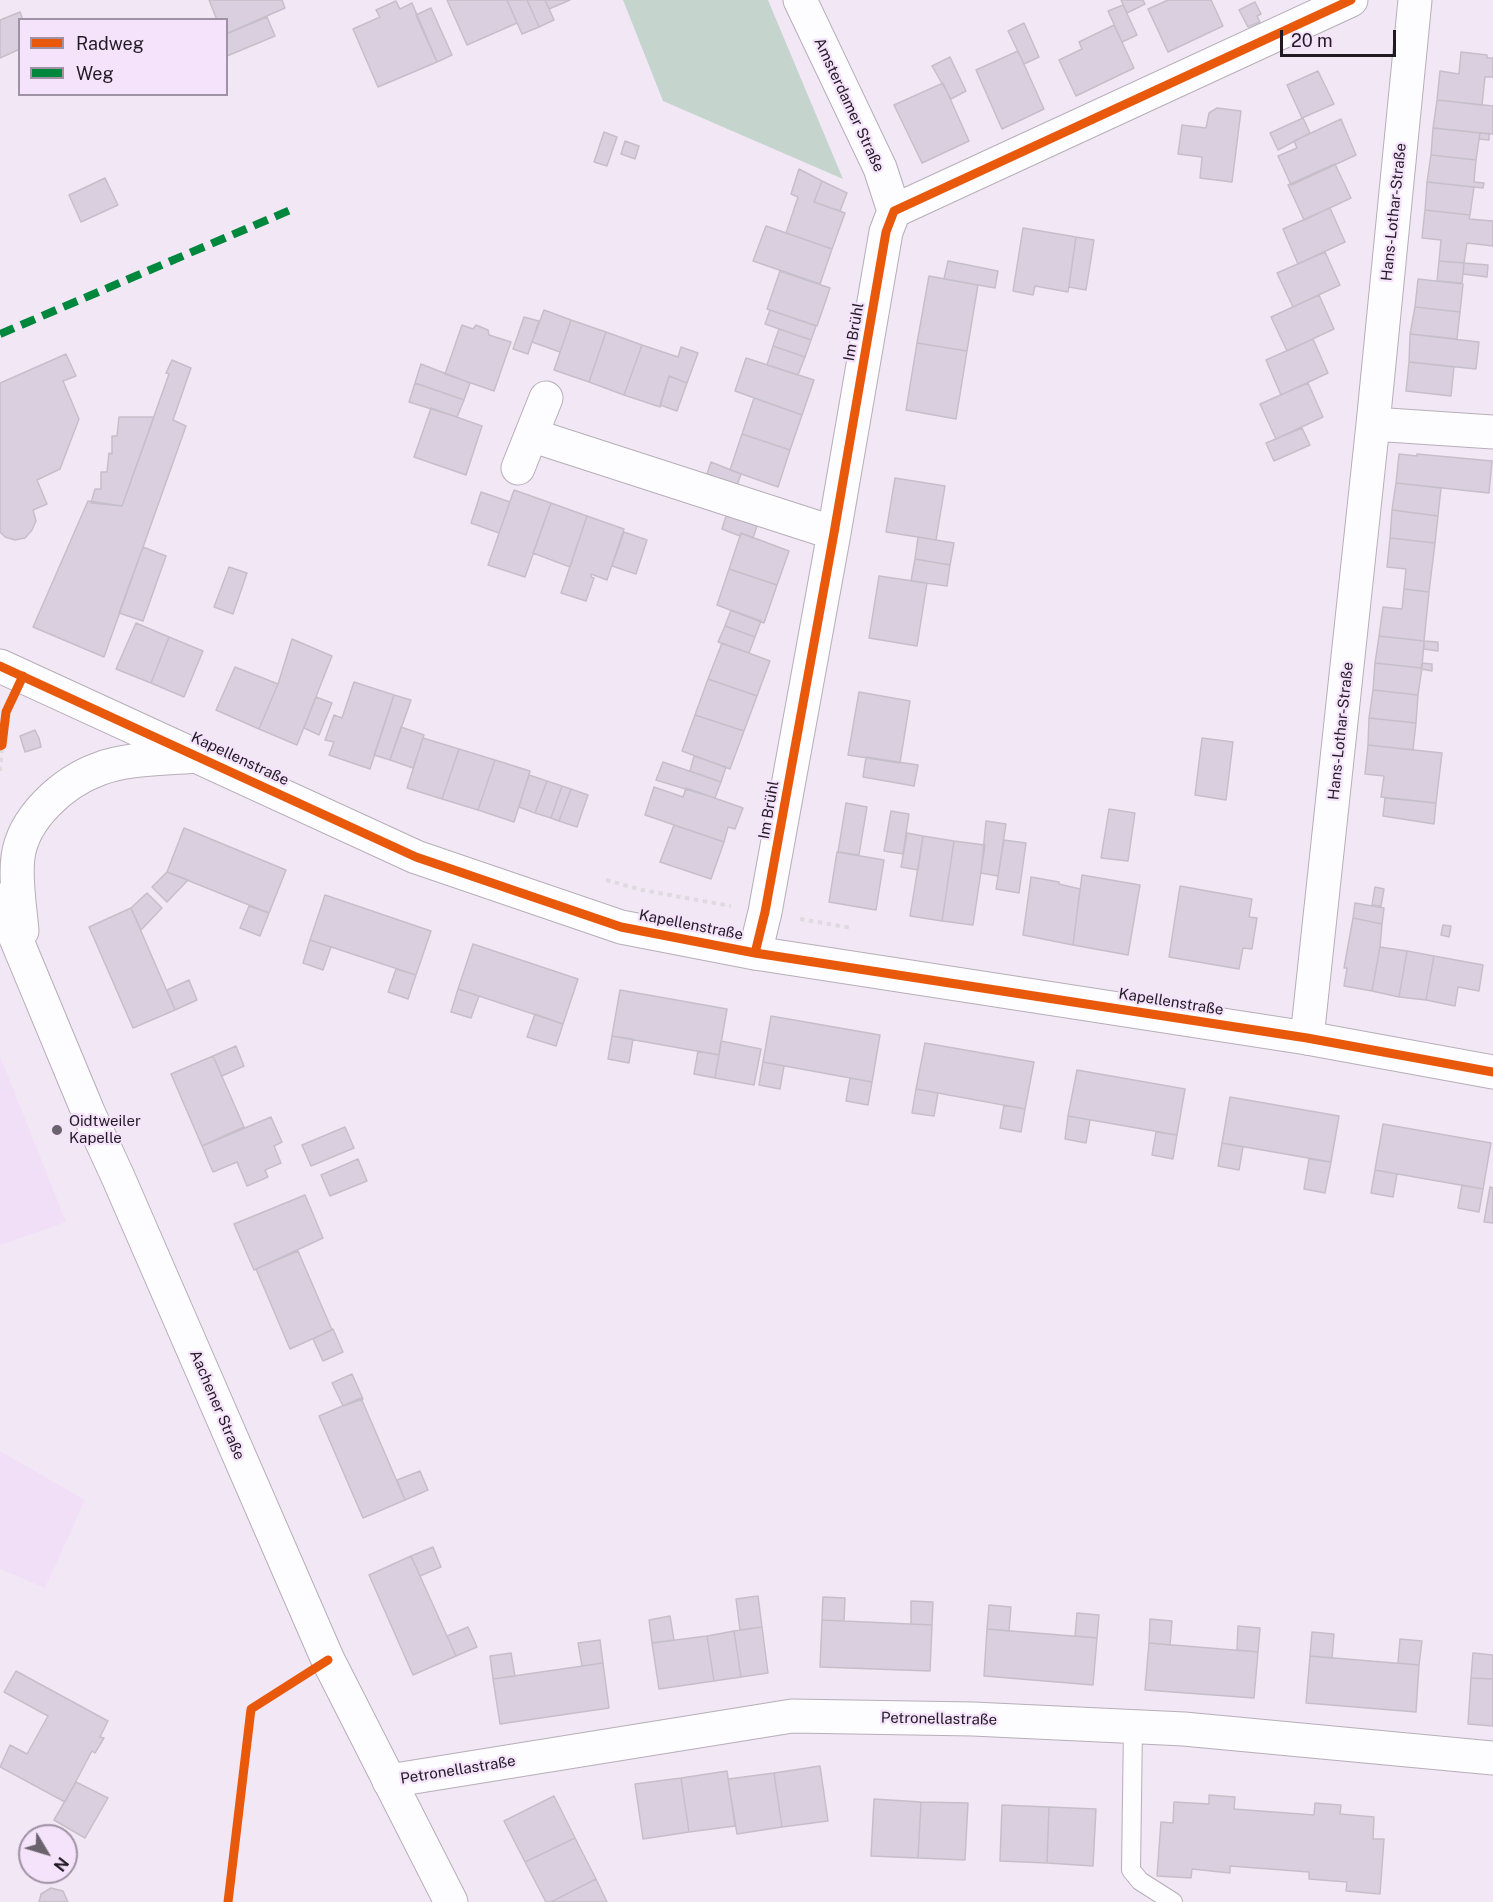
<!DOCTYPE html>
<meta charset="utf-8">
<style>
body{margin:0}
#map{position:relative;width:1493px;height:1902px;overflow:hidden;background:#f2e8f5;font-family:"Public Sans",sans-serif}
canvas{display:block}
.legend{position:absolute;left:18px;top:18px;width:210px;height:78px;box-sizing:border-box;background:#f5e2fb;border:2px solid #a092a5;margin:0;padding:8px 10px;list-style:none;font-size:18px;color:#211a23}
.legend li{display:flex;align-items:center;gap:12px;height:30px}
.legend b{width:30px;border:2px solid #a092a5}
.north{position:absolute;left:18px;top:1824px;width:60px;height:60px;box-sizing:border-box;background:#f5e2fb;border:2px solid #a092a5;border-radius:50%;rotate:128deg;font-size:16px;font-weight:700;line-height:24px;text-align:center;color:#211a23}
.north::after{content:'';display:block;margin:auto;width:21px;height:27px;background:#6a626c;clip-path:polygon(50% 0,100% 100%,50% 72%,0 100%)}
.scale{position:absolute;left:1280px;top:30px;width:116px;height:27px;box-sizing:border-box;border:3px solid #211a23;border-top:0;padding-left:8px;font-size:18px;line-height:21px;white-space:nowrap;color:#211a23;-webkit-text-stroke:4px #f5e2fb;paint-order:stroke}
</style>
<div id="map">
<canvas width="1493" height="1902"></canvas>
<ul class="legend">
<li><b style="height:8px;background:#e8590c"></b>Radweg</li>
<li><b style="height:8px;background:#00873e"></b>Weg</li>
</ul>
<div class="north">N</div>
<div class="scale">20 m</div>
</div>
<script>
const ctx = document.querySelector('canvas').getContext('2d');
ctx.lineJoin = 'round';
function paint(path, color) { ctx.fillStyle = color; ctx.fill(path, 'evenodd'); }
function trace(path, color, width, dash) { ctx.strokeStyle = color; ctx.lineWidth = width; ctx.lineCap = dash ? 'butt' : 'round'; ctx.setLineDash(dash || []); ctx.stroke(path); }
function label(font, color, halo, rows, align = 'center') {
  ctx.font = font + ' "Public Sans",sans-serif'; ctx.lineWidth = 4.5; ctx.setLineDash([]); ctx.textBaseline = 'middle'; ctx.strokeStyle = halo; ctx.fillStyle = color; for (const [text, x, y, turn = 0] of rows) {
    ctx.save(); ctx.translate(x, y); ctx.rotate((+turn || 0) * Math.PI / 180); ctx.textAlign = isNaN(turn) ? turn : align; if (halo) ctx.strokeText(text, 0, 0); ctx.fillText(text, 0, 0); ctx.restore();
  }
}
paint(new Path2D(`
 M0,1056L66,1222L0,1245Z
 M0,1451L85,1500L45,1588L0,1569Z`), '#f0dff6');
paint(new Path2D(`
 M623,0H768L843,179L663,101Z`), '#c5d5ce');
const building = new Path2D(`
 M209,0H282L285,8L226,34V20H217Z
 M447,0H507L517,23L467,45Z
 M507,0H527L539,27L522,34Z
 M527,0H545L554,20L539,27Z
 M545,0H570L549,9Z
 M1121,0H1143L1145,4L1127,13Z
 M1168,0H1211L1223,26L1168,52L1148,9Z
 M396,1L400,9L412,3L437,62L378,87L353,29L380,17L376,10Z
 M1255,2L1261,14L1257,16L1260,22L1248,27L1239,10Z
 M1123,5L1137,35L1122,42L1108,11Z
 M431,8L452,55L437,62L416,15Z
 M20,12L23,20H20V49L0,58V20Z
 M267,17L275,36L227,56L226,34Z
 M1024,23L1039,57L1024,64L1008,31Z
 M1114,25L1134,68L1076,96L1059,60L1082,49L1079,42Z
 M1018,51L1044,109L1002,129L976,70Z
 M1461,52L1487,55V58H1493V77H1485L1482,105L1437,100L1440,71L1459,74Z
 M950,57L966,91L951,99L932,66Z
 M1318,71L1334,104L1302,118L1287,85Z
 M943,83L969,141L922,163L894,105Z
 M1437,100L1493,106V134L1433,128Z
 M1217,108L1241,111L1232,182L1200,178L1202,157L1178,154L1182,125L1206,128L1209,113Z
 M1303,118L1310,133L1278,150L1270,133Z
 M1341,119L1356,155L1291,185L1278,156L1297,148L1294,141Z
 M1433,128L1480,133L1476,160L1431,155Z
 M604,132L617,137L607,166L594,162Z
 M1480,133L1489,134V140L1479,139Z
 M625,141L639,146L635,159L621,154Z
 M1431,155L1476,160L1474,182L1484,183L1483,188L1427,182Z
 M1335,164L1351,198L1304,220L1288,185Z
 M799,169L822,181L814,202L845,213L832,249L786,233L798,197L791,194Z
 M105,178L118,205L81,222L69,195Z
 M822,181L847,193L840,211L814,202Z
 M1427,182L1474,187L1470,215L1425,210Z
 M1330,208L1345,242L1298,264L1283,229Z
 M1425,210L1470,215L1469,219L1493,221V246L1467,243L1464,263L1439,261L1441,240L1422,238Z
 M766,226L832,249L820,284L753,261Z
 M1023,228L1076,237L1068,292L1035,286L1033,295L1013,291Z
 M1076,237L1094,240L1086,290L1069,287Z
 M1325,252L1340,285L1293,307L1277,273Z
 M948,261L998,271L995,288L944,279Z
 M1439,261L1464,263L1462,283L1437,281Z
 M1464,263L1488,265L1487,277L1463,274Z
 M780,271L830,288L817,326L767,309Z
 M929,276L978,285L967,351L917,343Z
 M1418,279L1463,284L1460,312L1415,307Z
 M1319,295L1334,329L1287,351L1271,317Z
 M1415,307L1460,312L1457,339L1410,334Z
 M544,310L571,320L560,352L532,342Z
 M770,310L816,326L811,340L765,324Z
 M524,317L539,321L528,354L513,349Z
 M571,320L606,332L589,382L554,370Z
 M462,325L473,329L476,325L488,330L489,335L511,342L494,391L445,374Z
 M779,329L811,340L805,357L773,346Z
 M606,332L642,345L624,395L589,382Z
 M1410,334L1479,342L1476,369L1409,362Z
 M1313,339L1328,373L1281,395L1266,360Z
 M917,343L967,351L956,419L906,410Z
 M642,345L678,357L681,347L698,353L687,383L669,376L660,407L624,395Z
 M773,346L805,357L798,375L767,365Z
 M66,354L76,376L63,381L79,419L60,469L37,480L47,504L33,510L36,521L32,530L25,538L15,540L5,537L0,532V383Z
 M746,358L814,380L802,415L735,391Z
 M172,360L191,368L173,420L186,426L104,657L33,627L88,501L122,506L169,374L166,373Z
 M1409,362L1454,367L1451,396L1406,391Z
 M421,364L470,383L464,400L415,383Z
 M669,376L687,383L677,411L660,405Z
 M415,383L464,400L457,417L409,402Z
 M1308,383L1323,417L1276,439L1260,404Z
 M754,398L802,415L790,450L742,434Z
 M431,408L482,426L466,475L414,457Z
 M119,417H154L122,506L91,503L95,489H101V472H107L109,453L112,454V436H117Z
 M1302,428L1310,445L1274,461L1266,443Z
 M742,434L790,450L778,487L730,470Z
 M1399,454L1417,456V454L1492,461L1489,493L1396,483Z
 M711,462L741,474L735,491L705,480Z
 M895,478L945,486L936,540L886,532Z
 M1396,483L1441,488L1438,516L1392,510Z
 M514,490L551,503L525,577L488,565Z
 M481,492L510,502L499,533L471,523Z
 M551,503L587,516L570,567L533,553Z
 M728,510L759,520L753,538L741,533L740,536L722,529Z
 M1392,510L1438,516L1435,543L1390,538Z
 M587,516L624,529L607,580L591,574V577L594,578L586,601L561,593Z
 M624,532L647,540L636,574L612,566Z
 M741,533L789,551L777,585L729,569Z
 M918,537L954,543L950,565L915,559Z
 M1390,538L1435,543L1429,592L1404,589L1406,569L1387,567Z
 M143,547L166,556L143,621L119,613Z
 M915,559L950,565L947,586L911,581Z
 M229,567L247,573L233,614L214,607Z
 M729,569L777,585L764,623L717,605Z
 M879,576L927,583L917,646L869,638Z
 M1404,589L1429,592L1424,641L1379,636L1383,607L1402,609Z
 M731,610L761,621L755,637L725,626Z
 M136,623L169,637L151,683L116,669Z
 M725,626L755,637L749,653L718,642Z
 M1379,636L1424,641L1422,668L1375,663Z
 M169,637L203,651L184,697L151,683Z
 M292,639L332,656L297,745L259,729L278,684Z
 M1424,641L1438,642V651L1424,649Z
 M722,643L770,661L757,696L708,679Z
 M1375,663L1422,668L1418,695L1373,690Z
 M1422,663L1432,664V671L1421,669Z
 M235,667L278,684L259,729L216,710Z
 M708,679L757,696L744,731L695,715Z
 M354,682L394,695L370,769L329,755L334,742L325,740L334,715L342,718Z
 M1373,690L1418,695L1416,723L1369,718Z
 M859,692L910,701L900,763L848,755Z
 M394,695L411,700L390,760L374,755Z
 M316,697L332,703L319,735L304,728Z
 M695,715L744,731L730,769L682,751Z
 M1369,718L1416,723L1413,750L1368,745Z
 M401,727L424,735L413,768L390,760Z
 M35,730L39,738L41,747L25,752L20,736Z
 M423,738L459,749L442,799L407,788Z
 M1202,738L1233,742L1226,800L1195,795Z
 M1368,745L1442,753L1436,803L1381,797L1384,776L1365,774Z
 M459,749L495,760L478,810L442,799Z
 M694,756L726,767L721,782L690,771Z
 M866,757L918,765L914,786L863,777Z
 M495,760L530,771L514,822L478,810Z
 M663,762L721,782L715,798L656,780Z
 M529,775L547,781L535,813L519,807Z
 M547,781L562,786L551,818L535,813Z
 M562,786L571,789L559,821L551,818Z
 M654,787L683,797L686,788L743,808L735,829L728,827L724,842L645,815Z
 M571,789L588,795L577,827L559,821Z
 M1385,798L1436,803L1434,824L1383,816Z
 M846,803L867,807L859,855L838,852Z
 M1109,809L1135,813L1128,861L1101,858Z
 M891,811L909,814L903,854L884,851Z
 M986,821L1006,824L998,876L981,873Z
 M674,825L724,842L711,879L660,862Z
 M184,828L286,870L269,913L167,872Z
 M907,833L923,836L918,870L901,867Z
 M923,836L954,841L942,921L910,916Z
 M1004,840L1026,843L1019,893L996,889Z
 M954,841L985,845L973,925L942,921Z
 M837,852L884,860L876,910L829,902Z
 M167,872L188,880L167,902L152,887Z
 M1082,875L1140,885L1128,955L1073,945Z
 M1031,877L1059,882V884L1080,889L1073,945L1023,935Z
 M1180,886L1252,899L1249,917L1257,918L1252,949L1243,948L1239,969L1169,957Z
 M1375,887L1384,889L1381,906L1372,905Z
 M147,893L162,908L141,930L131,908Z
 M325,895L431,931L416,975L310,940Z
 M1355,903L1384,908L1382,924L1353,918Z
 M249,906L269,913L260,936L240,928Z
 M131,908L175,1010L133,1028L89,927Z
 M1353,918L1382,924L1380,947L1372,991L1344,986L1347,968H1344Z
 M1443,925L1451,926L1449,937L1441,935Z
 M310,940L331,947L323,970L303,963Z
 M473,944L578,979L563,1024L458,989Z
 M1380,947L1407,951L1399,997L1372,991Z
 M1407,951L1434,956L1426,1000L1399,997Z
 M1434,956L1483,965L1479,991L1458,987L1455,1006L1426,1000Z
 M396,969L416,975L408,999L388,992Z
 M189,980L197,1000L175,1010L167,990Z
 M458,989L479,996L471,1018L451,1012Z
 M620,990L727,1009L719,1055L612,1036Z
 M535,1014L563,1024L556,1046L527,1037Z
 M771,1016L880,1035L872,1082L763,1062Z
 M612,1036L633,1039L629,1063L608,1059Z
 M721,1041L761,1049L754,1085L715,1078Z
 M925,1043L1034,1062L1025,1109L916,1089Z
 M236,1046L244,1066L222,1076L213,1056Z
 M698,1051L719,1055L715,1078L694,1074Z
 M213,1056L244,1127L202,1146L171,1074Z
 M763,1062L784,1066L780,1089L759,1085Z
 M1077,1070L1185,1089L1177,1135L1068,1116Z
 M850,1078L872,1082L868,1105L846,1101Z
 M916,1089L938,1093L934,1116L912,1113Z
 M1230,1097L1339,1116L1331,1162L1222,1143Z
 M1004,1105L1025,1109L1021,1132L1000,1128Z
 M1068,1116L1090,1120L1086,1143L1065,1139Z
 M271,1117L282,1142L274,1146L281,1163L265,1170L268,1177L247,1186L237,1162L213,1172L202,1146Z
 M1383,1124L1491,1143L1483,1189L1375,1170Z
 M345,1127L354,1148L311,1166L302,1145Z
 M1156,1132L1177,1135L1173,1159L1152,1155Z
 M1222,1143L1243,1147L1239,1170L1218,1166Z
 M358,1159L367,1181L330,1196L321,1175Z
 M1309,1159L1331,1162L1325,1193L1304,1189Z
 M1375,1170L1397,1174L1393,1197L1371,1193Z
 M1462,1185L1483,1189L1479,1212L1458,1208Z
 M1490,1187L1493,1188V1223L1484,1222Z
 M305,1195L323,1238L254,1270L234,1224Z
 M298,1251L332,1330L290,1349L256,1269Z
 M333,1329L343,1352L323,1361L313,1339Z
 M352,1374L363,1399L343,1406L332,1383Z
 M361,1398L405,1500L363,1518L319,1416Z
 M420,1471L428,1490L405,1500L397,1480Z
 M433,1547L441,1567L420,1576L411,1556Z
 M411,1556L456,1656L413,1675L369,1575Z
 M758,1596L762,1627L740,1630L736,1599Z
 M823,1597L845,1598L844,1621L822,1620Z
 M911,1601L933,1602L932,1625L911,1624Z
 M989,1605L1011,1607L1009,1631L987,1629Z
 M1077,1613L1099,1615L1097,1638L1075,1636Z
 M670,1616L674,1640L652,1643L649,1620Z
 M1150,1619L1172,1621L1170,1645L1149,1643Z
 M822,1620L932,1625L930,1671L820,1667Z
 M1238,1626L1260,1628L1258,1652L1237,1650Z
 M468,1627L477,1647L456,1656L447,1636Z
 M762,1627L768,1673L741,1677L734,1631Z
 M987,1629L1097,1638L1093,1685L984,1676Z
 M734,1631L741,1677L714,1681L707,1636Z
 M1312,1632L1334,1634L1332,1658L1310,1656Z
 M707,1636L714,1681L659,1689L652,1643Z
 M1400,1639L1422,1641L1419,1665L1398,1663Z
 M600,1640L603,1663L582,1666L578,1643Z
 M1149,1643L1258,1652L1254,1698L1145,1690Z
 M511,1653L515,1676L493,1679L490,1656Z
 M1473,1653L1493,1655V1679L1471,1678Z
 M1310,1656L1419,1665L1416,1712L1306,1703Z
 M603,1663L609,1708L500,1724L493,1679Z
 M16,1671L108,1721L100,1737L104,1738L95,1753L92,1751L65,1802L0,1767L10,1745L27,1754L48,1716L4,1692Z
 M1471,1678L1493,1679V1726L1468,1724Z
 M820,1766L828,1821L782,1827L774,1773Z
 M727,1771L735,1826L689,1832L681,1778Z
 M774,1773L782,1827L737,1834L728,1779Z
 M681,1778L689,1832L643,1839L635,1784Z
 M76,1782L108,1798L85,1838L54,1820Z
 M1209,1795L1235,1797L1234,1809L1314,1815L1315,1803L1341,1805L1340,1814L1374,1817L1373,1839H1384L1380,1894L1346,1891L1347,1882L1309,1879V1872L1230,1866V1873L1192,1869L1191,1878L1157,1876L1161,1822L1173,1823L1174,1802L1209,1804Z
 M554,1796L575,1838L525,1862L504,1821Z
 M874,1799L921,1802L918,1858L871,1856Z
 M921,1802L968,1803L965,1860L918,1858Z
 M1002,1805L1049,1807L1047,1863L1000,1861Z
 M1049,1807L1096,1809L1093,1866L1047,1863Z
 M575,1838L596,1879L551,1902H546L525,1862Z
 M596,1879L607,1902H551Z
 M51,1888L63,1891L68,1902H39L41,1894Z`);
paint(building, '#d9cfde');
trace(building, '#c6bfc9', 1.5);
const lane = new Path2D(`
 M1133,1727L1131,1870L1140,1881L1173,1902`);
const street = new Path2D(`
 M800,0L880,168L894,211
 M1373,424L1493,432
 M531,435L834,533
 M518,468L546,398
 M755,953L765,912L834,533L886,232L894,211L1351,0
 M1307,1038L1373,424L1415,0
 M389,1781L792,1716L973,1719L1184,1729L1493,1758`);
const secondary = new Path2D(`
 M0,666L416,857L621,927L755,953L1307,1038L1493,1072
 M0,900L89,1114L118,1177L328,1660L451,1902
 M22,931C20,907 15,881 18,857C23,818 63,782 99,769C127,758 165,759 195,756`);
trace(lane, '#b6aeb8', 20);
trace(street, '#b6aeb8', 35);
trace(secondary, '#b6aeb8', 35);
trace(new Path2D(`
 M0,771L2,745
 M606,880L642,890L731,906
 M800,919L852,928`), '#dedadf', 4, [4.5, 4.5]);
trace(lane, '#fdfcfe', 18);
trace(street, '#fdfcfe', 33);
trace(secondary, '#fdfcfe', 33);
trace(new Path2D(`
 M0,334L295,208`), '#00873e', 8, [15, 8]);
trace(new Path2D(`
 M0,666L416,857L621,927L755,953L1307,1038L1493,1072
 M0,746L2,745L6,712L23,676
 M755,953L765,912L834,533L886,232L894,211L1351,0
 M228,1902L251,1709L328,1660`), '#e8590c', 9);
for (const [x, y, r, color] of [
 [57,1130,6,"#6a626c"]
]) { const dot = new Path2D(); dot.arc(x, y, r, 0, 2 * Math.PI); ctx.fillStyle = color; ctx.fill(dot); trace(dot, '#f5e2fb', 2); }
label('15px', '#211a23', '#f5e2fb', [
 ["Amsterdamer Straße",849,105,65],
 ["Hans-Lothar-Straße",1394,212,-84],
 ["Im Brühl",854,332,-80],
 ["Hans-Lothar-Straße",1341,731,-84],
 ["Kapellenstraße",240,759,25],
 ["Im Brühl",769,810,-80],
 ["Kapellenstraße",691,925,11],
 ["Kapellenstraße",1171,1002,9],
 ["Aachener Straße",217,1405,67],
 ["Petronellastraße",939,1719,1],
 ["Petronellastraße",458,1770,-9]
]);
label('15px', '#211a23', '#f5e2fb', [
 ["Oidtweiler",69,1121],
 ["Kapelle",69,1138]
], 'left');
</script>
